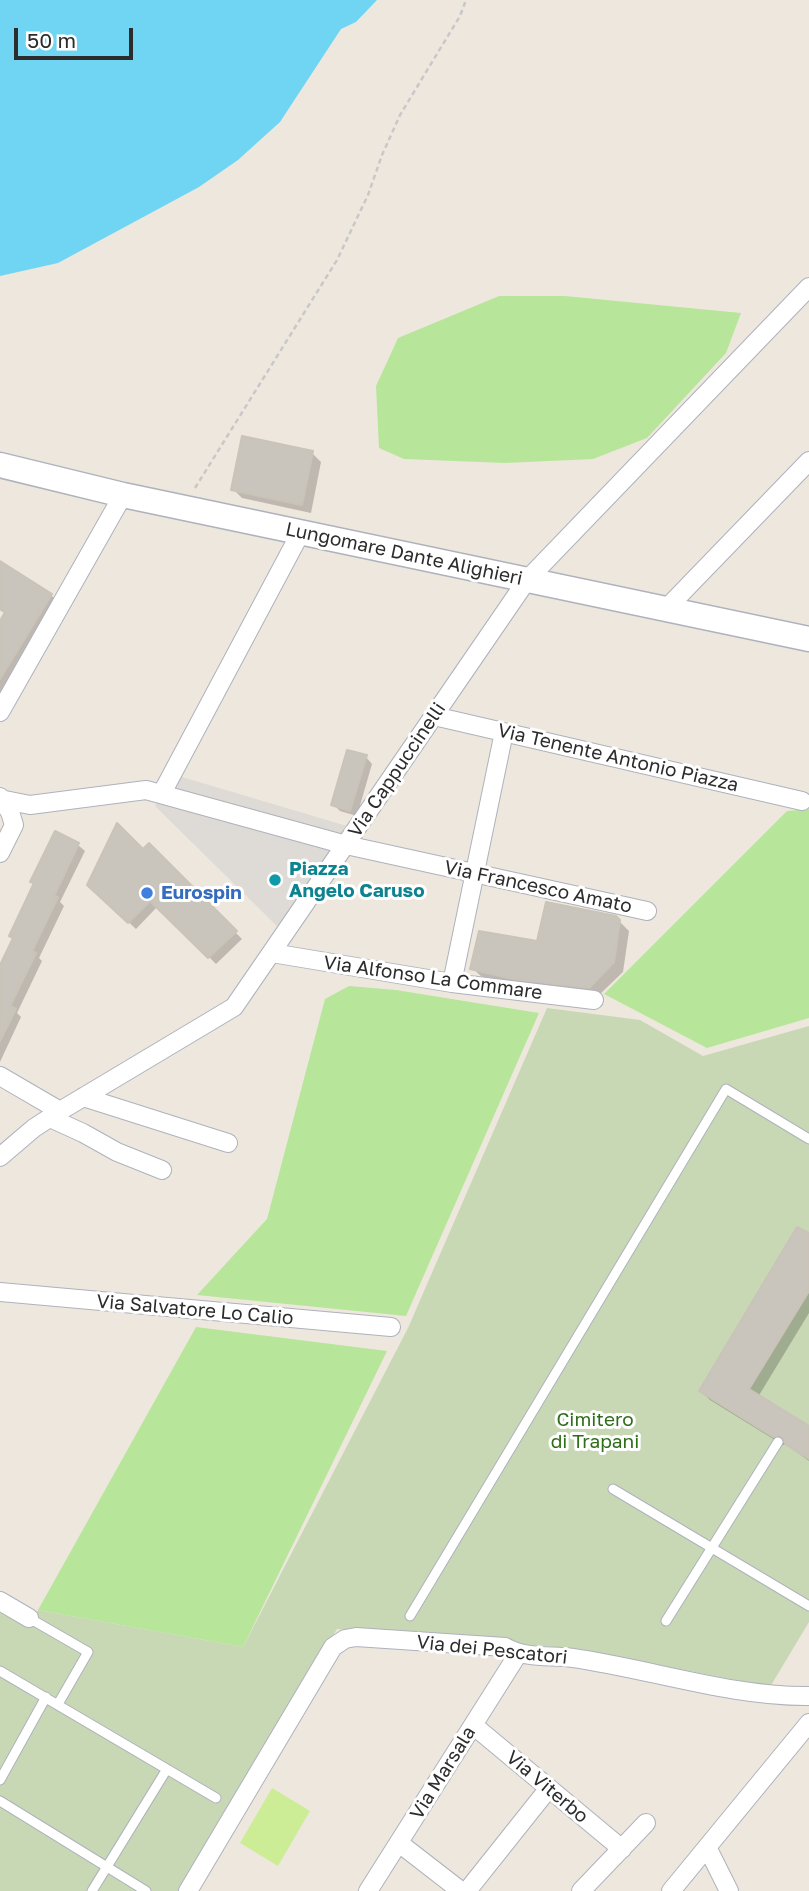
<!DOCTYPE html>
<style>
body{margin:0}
#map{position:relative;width:809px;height:1891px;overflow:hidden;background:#eee7de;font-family:"Golos Text",sans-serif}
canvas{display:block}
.scale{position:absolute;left:14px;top:28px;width:119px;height:32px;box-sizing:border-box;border:4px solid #2c2c2c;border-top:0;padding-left:9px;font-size:21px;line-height:24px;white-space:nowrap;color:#2c2c2c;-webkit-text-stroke:5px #fff;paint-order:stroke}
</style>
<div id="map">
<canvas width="809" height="1891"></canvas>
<div class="scale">50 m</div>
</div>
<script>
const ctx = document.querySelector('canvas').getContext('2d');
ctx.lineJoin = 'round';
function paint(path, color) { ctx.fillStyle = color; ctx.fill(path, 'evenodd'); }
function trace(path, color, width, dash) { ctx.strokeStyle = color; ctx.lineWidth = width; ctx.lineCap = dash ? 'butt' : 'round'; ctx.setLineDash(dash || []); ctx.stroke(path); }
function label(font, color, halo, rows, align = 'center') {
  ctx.font = font + ' "Golos Text",sans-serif'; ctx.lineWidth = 6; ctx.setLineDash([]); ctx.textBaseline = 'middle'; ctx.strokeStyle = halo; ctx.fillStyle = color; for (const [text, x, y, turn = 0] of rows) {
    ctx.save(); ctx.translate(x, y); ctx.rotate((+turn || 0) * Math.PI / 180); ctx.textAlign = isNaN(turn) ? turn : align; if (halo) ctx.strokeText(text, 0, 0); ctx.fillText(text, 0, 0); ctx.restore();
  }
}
paint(new Path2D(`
 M499,296H565L741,313L726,353L647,438L593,459L505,463L404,459L379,448L376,386L398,338Z
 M809,809V1018L707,1048L604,994L787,811Z
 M349,986L396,990L539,1013L406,1316L197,1295L267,1219L325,999Z
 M196,1327L387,1351L243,1647L38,1610Z`), '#b7e69a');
paint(new Path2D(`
 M547,1008L640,1020L703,1056L809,1026V1622L770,1687L578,1649L337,1629L182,1891H0V1611L28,1627L38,1610L243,1647L408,1328Z`), '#c8d8b5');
paint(new Path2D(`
 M272,1788L310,1811L278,1866L240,1843Z`), '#cced95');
paint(new Path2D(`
 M172,774L357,829L285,934L155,806Z`), '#dedad5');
paint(new Path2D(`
 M0,0H377L356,22L341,29L280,122L238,160L199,187L58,263L0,276Z`), '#6fd5f2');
paint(new Path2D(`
 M312,453L321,462L311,513L242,498L233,489Z
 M0,562L51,595L60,604L0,702V624L6,614L0,610Z
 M366,757L372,764L357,816L340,811L333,804Z
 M56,833L78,845L85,851L60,902L64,906L39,958L42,961L17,1013L21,1017L0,1062V969Z
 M149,846L242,939L216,964L158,906L136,929L89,885Z
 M616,918L629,931L623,972L598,996L524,987L482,977L472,968Z
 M809,1235V1313L758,1397L809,1428V1461L787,1445H783L710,1400L701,1391Z`), '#0003');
const building = new Path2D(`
 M242,436L313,451L302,505L231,490Z
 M0,561L52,594L0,679V621L5,612L0,609Z
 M347,750L367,755L350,811L331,805Z
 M117,823L143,849L149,843L237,931L208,958L150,901L128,923L87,885Z
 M55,831L79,843L54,896L58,897L32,951L36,953L10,1006L16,1009L0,1041V965L13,938L9,936L34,883L30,882Z
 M546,902L616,916L620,920L614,962L589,988L513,979L470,969L479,931L537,941Z
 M797,1227L809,1233V1291L749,1389L809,1426V1459L785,1444L781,1436L773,1437L699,1391Z`);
paint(building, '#c9c5bd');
trace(building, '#cac3b8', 2);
const service = new Path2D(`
 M613,1489L809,1606
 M410,1616L726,1089L809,1139
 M29,1618L88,1652L58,1704
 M666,1621L778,1442
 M0,1671L216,1798
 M0,1780L46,1697
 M0,1801L146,1891
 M92,1891L167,1769`);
const minor = new Path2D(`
 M666,609L809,461
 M0,712L123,495
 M434,716L802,801
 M162,793L301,532
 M0,797L10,812L14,825L0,853
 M0,799L30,805L146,790L346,845L647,911
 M272,953L452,983L594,1000
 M452,983L504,732
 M0,1076L60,1111
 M83,1097L228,1143
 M50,1118L83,1133L117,1152L162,1170
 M0,1157L34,1128L60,1111L234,1007L527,580L809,287
 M0,1292L391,1327
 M0,1601L29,1618
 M473,1725L622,1849
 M399,1843L461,1891
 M707,1847L729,1891
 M188,1891L333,1647L345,1639L356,1637L505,1647C526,1659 550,1655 573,1658C650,1669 732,1697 809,1696
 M368,1891L518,1654
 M467,1891L549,1788
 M581,1891L646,1823
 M671,1891L809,1723`);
const secondary = new Path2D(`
 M0,465L123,495L809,639`);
trace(service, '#aeb2bc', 11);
trace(minor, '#aeb2bc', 20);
trace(secondary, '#aeb2bc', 27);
trace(new Path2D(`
 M195,488L337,260L368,195L382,155L400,115L460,16L466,0`), '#c8c8c8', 2.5, [5, 3.5]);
trace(service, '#fff', 9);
trace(minor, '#fff', 18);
trace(secondary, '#fff', 24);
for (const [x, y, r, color] of [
 [275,880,7,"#0f9aa8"],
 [147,893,7,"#3f7fe0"]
]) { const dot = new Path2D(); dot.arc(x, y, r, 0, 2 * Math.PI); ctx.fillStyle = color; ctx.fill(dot); trace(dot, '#fff', 2.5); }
label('19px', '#2c2c2c', '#fff', [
 ["Lungomare Dante Alighieri",404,554,12],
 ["Via Tenente Antonio Piazza",618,758,13],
 ["Via Cappuccinelli",397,770,-56],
 ["Via Francesco Amato",538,887,12],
 ["Via Alfonso La Commare",433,978,8],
 ["Via Salvatore Lo Calio",195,1310,5],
 ["Via dei Pescatori",492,1650,6],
 ["Via Marsala",443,1773,-58],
 ["Via Viterbo",547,1787,40]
]);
label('bold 19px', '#0d838f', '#fff', [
 ["Piazza",289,869],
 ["Angelo Caruso",289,891]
], 'left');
label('bold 19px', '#366cbe', '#fff', [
 ["Eurospin",161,893]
], 'left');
label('19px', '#2e6d19', '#fff', [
 ["Cimitero",595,1420],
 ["di Trapani",595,1442]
]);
</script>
